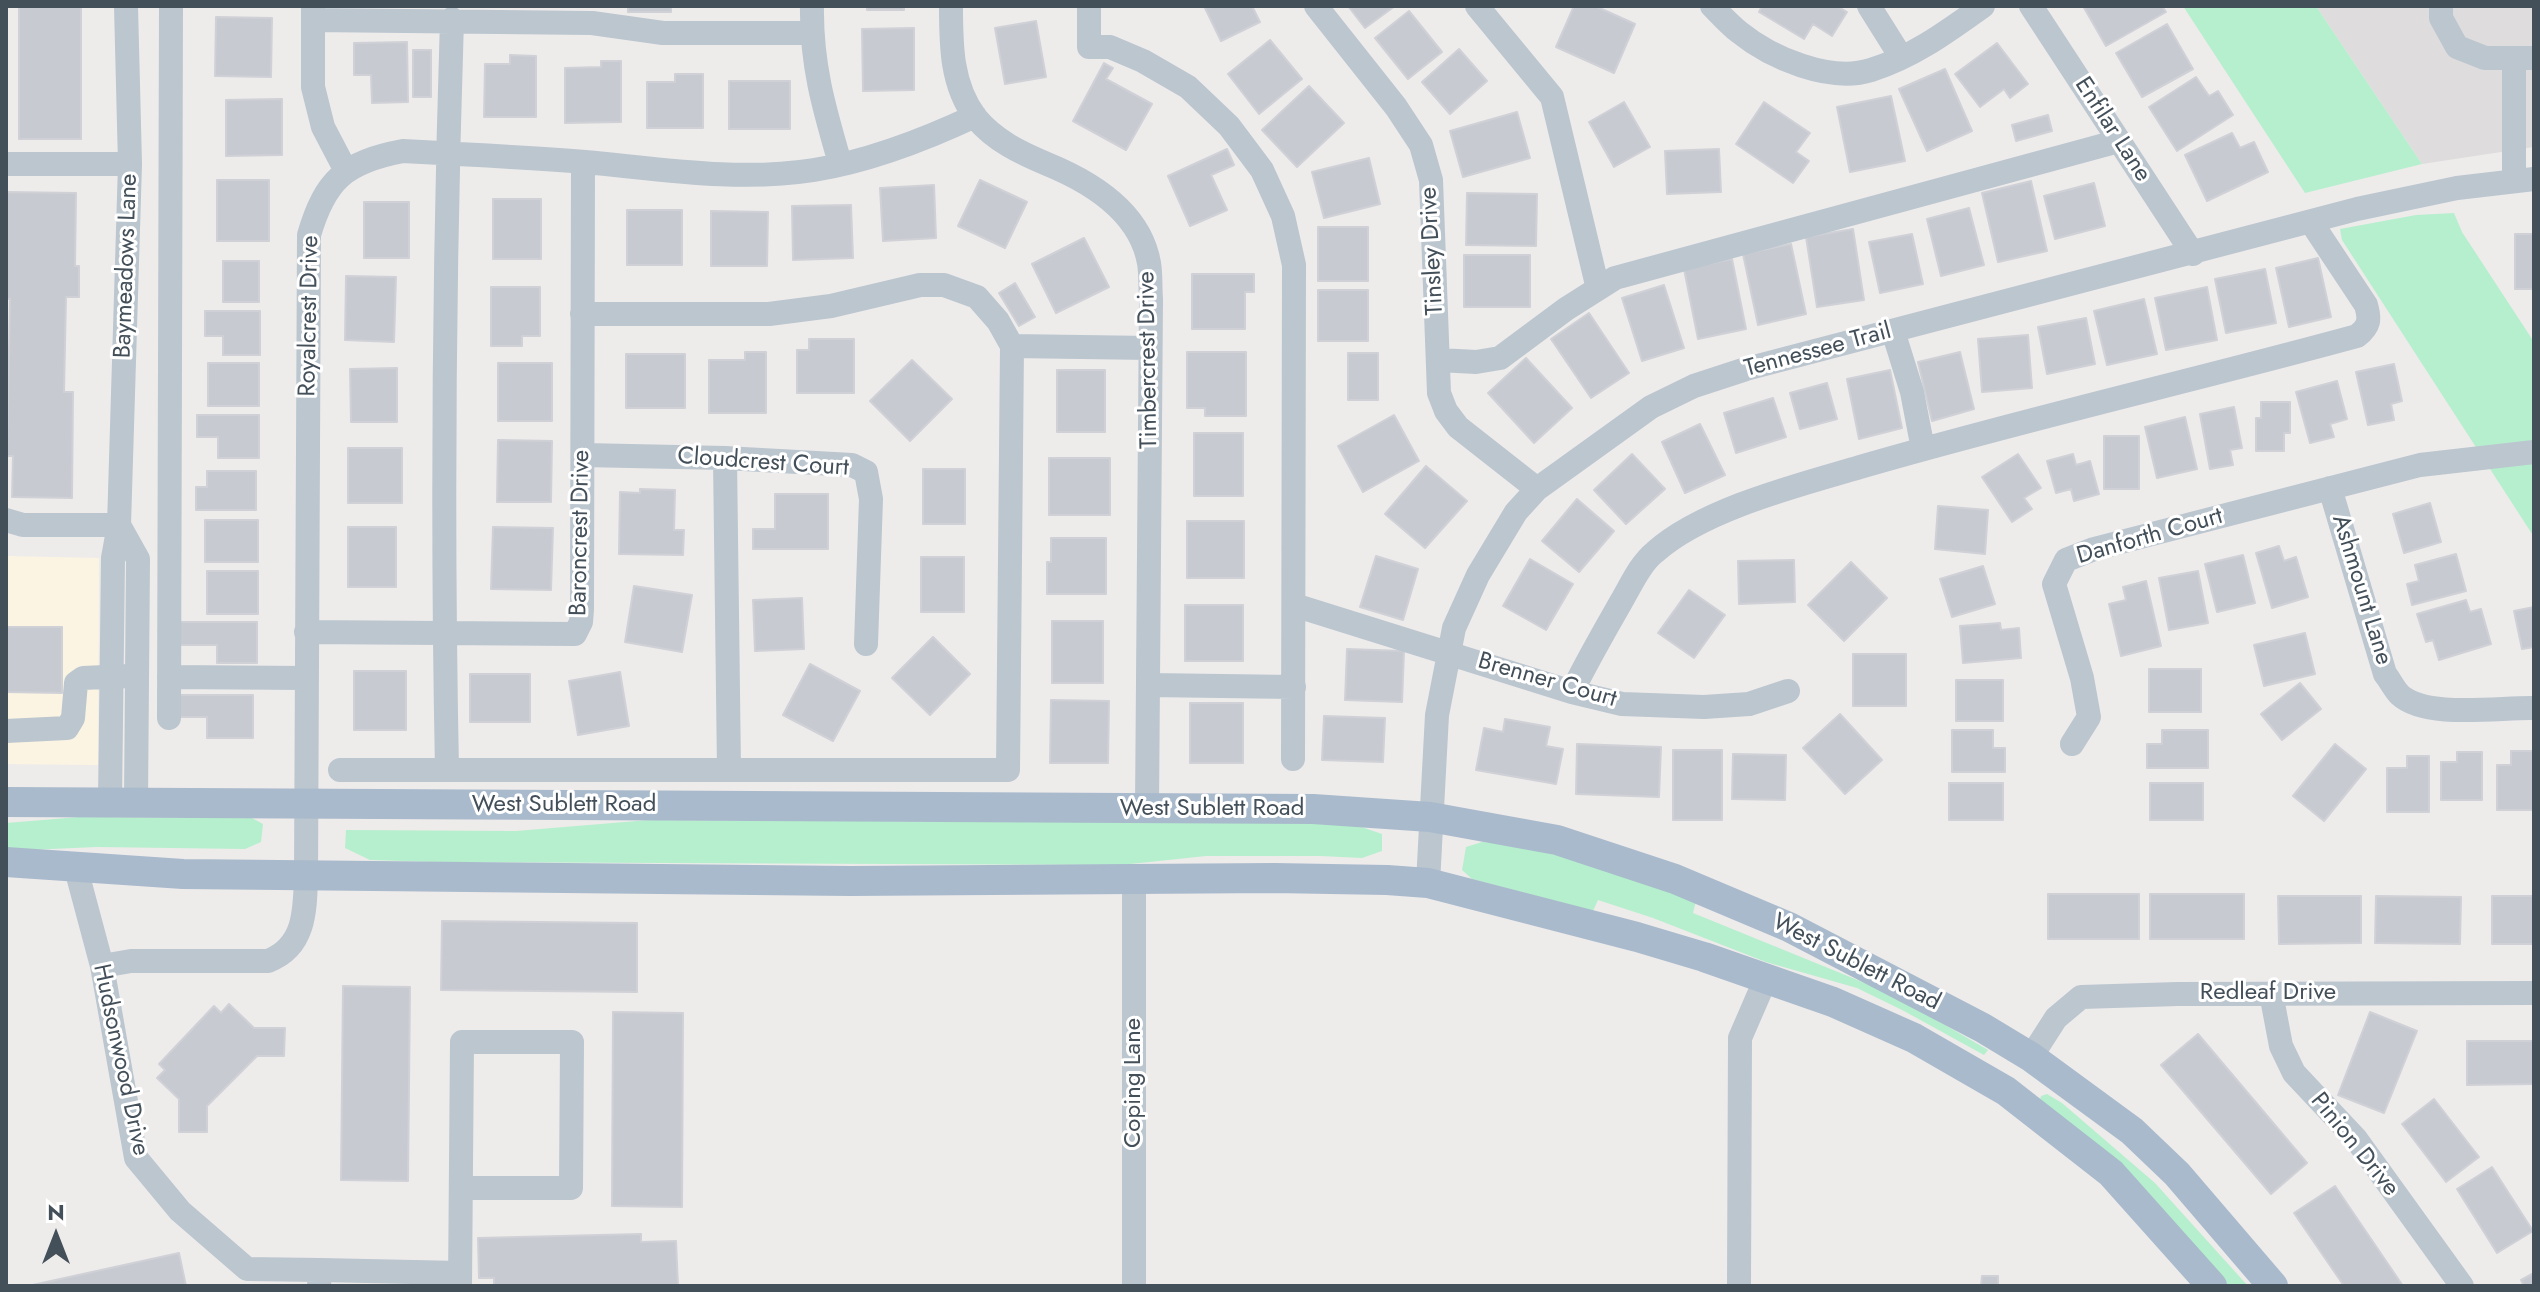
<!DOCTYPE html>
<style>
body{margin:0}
#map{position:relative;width:2540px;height:1292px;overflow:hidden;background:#eeebeb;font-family:Jost,sans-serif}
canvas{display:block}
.frame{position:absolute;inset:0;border:8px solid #434f59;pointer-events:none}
.north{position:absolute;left:16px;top:1196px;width:80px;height:80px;-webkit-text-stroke:6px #fff;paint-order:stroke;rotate:0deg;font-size:22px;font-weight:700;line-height:32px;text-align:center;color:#434f59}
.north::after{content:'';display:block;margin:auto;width:28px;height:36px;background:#434f59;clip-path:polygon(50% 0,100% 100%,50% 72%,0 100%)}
</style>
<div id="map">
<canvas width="2540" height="1292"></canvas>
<div class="frame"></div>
<div class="north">N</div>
</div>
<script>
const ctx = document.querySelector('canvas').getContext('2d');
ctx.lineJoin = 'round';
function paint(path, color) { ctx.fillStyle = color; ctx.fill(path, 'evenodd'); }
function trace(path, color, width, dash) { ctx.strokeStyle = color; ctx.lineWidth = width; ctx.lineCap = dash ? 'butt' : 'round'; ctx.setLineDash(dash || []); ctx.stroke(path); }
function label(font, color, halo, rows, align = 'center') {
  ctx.font = font + ' Jost,sans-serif'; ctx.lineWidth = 6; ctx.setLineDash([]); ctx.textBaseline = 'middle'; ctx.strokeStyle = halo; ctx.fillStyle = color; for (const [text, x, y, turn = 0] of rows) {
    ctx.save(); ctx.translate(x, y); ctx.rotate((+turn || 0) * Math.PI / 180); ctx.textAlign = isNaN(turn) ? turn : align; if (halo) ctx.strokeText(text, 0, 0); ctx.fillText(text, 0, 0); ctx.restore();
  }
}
paint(new Path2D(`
 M6,556L99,558L98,765L6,764Z`), '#fcf4e2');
paint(new Path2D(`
 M2316,6H2534V147L2422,164Z`), '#dfdcdd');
paint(new Path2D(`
 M2183,6H2316L2422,164L2305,193Z
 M2454,213L2462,232L2534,342V537L2342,240L2340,229L2416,215Z
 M79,817L252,818L263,824L261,842L245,849L97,847L6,851V823Z
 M649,820L1283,823L1356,825L1382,834V851L1362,858L1320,856H1206L1121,865L434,862L370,860L345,848L346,830L516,831Z
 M1482,842L1510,844L1568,858L1696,901L1693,913L1892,994L1988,1050L1984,1055L1904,1011L1857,988L1766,962L1653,918L1598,900L1593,911L1472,879L1462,870L1466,847Z
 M2047,1094L2062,1103L2155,1183L2248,1286H2223L2040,1100L2041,1096Z`), '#b6efcd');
const building = new Path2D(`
 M19,6H81V139H19Z
 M628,6H671V12H628Z
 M867,6H904V10H867Z
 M1204,6H1252L1260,22L1221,41Z
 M1348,6H1395L1365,28Z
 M1574,6H1595L1635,24L1614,73L1556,47Z
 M1762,6H1837L1847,12L1832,36L1813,24L1804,39L1759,12Z
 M2083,6H2162L2166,12L2106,46Z
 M1409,11L1442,52L1408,79L1375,38Z
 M216,17L272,18L271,77L215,76Z
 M1036,21L1046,77L1005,84L995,28Z
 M2167,24L2193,69L2142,97L2116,53Z
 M914,28V90L863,91L862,29Z
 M1270,40L1302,79L1259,114L1228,74Z
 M407,42L408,102L372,103L371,75H354V43Z
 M1997,43L2028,84L2010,98L2004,89L1980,107L1955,74Z
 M1459,49L1487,81L1450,114L1422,82Z
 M413,50H431V97H413Z
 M510,55L536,56V117H484L485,64H510Z
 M601,61H621V122L565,123V68L601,67Z
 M1104,63L1113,68L1106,79L1152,104L1126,150L1073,121Z
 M1945,69L1972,131L1927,151L1899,89Z
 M675,74H703V128H647V82H675Z
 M2196,77L2209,96L2218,91L2233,115L2177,151L2149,107Z
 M729,81H790V129H729Z
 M1309,86L1344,123L1297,167L1262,130Z
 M1891,96L1905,161L1850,172L1837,107Z
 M282,99V155L226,156V100Z
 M1624,102L1650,147L1614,167L1589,122Z
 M1764,102L1810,133L1796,152L1809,161L1793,183L1736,144Z
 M1517,112L1530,158L1463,177L1450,131Z
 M2048,115L2052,131L2016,141L2012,125Z
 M2232,133L2240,148L2254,142L2268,172L2207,201L2185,155Z
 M1227,149L1234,165L1211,175L1227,210L1190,226L1168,176Z
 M1719,149L1721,192L1667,194L1665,151Z
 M1369,158L1380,204L1324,218L1312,172Z
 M217,180H269V241H217Z
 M980,180L1027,202L1005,248L958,226Z
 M2031,181L2047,251L1998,262L1982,193Z
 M2094,183L2105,226L2055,239L2044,196Z
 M934,185L936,238L883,241L880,188Z
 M6,192L76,193L75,266H79V297H66L64,392H73L72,498L12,497L13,456H7L10,299H6Z
 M1467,193L1537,194L1536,246L1466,245Z
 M493,199H541V259H493Z
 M364,202H409V258H364Z
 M851,205L853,258L793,260L792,206Z
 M1969,208L1984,265L1941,276L1927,219Z
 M627,210H682V265H627Z
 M711,211L768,212L767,266H711Z
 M1318,227H1368V281H1318Z
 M1853,229L1864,300L1817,307L1806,237Z
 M1912,234L1923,284L1880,293L1869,242Z
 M2515,234H2534V289H2515Z
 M1084,238L1109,287L1056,313L1032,264Z
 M1791,244L1806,314L1758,325L1743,254Z
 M1464,255H1530V307H1464Z
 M2318,258L2331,317L2289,327L2276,268Z
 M1732,259L1746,329L1698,339L1684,269Z
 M223,261H259V302H223Z
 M2265,269L2276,323L2226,333L2215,279Z
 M1192,274H1254V292H1245V329H1192Z
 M346,276L396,277L394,342L345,340Z
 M1015,283L1035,317L1019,326L999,293Z
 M1664,285L1684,348L1642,361L1622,298Z
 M491,287H540V336H522V346H491Z
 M2207,287L2217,340L2166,350L2155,298Z
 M1318,290H1368V341H1318Z
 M2144,299L2157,354L2107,365L2094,311Z
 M205,311H260V355H223V336H205Z
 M1589,313L1629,373L1591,398L1551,339Z
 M2086,318L2095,364L2047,374L2038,327Z
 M2028,335L2032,388L1982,392L1978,339Z
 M809,339H854V393H797V350H809Z
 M745,352H766V413H709V360H745Z
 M1187,352H1246V416H1205V408H1187Z
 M1960,352L1974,409L1932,421L1918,362Z
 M1348,353H1378V400H1348Z
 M626,354H685V408H626Z
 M1526,358L1572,408L1534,443L1488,393Z
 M912,360L952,399L910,441L870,401Z
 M208,363H259V406H208Z
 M498,363H552V421H498Z
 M2394,364L2402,401L2391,404L2394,420L2368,425L2356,372Z
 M397,368V422H351L350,369Z
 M1057,370H1105V432H1057Z
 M1890,370L1902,428L1859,439L1847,379Z
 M2337,381L2347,419L2330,424L2334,437L2310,443L2296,392Z
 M1827,383L1837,419L1800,429L1790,393Z
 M1773,398L1786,437L1736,453L1724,413Z
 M2261,402H2290V433H2284V451H2256V418H2261Z
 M2234,407L2242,448L2230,450L2233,465L2210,469L2200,414Z
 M197,415H259V458H218V437H197Z
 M1394,415L1419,461L1363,492L1338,446Z
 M2185,417L2197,469L2157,478L2145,427Z
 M1700,424L1725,475L1685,493L1662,442Z
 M1194,433H1243V496H1194Z
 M2104,436H2139V489H2104Z
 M498,440L552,441L551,502H497Z
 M348,448H402V503H348Z
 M1632,454L1665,489L1626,524L1594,490Z
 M2018,454L2041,488L2024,498L2032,509L2012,522L1982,477Z
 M2073,454L2076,465L2090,461L2099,494L2074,501L2071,489L2056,493L2047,461Z
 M1049,458H1110V515H1049Z
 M1426,466L1467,501L1425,548L1385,514Z
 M923,469H965V524H923Z
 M207,471H256V510H196V487H207Z
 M640,489L675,490L674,530H684L683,555L619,554L620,492L640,493Z
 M775,494H828V549H753V529H775Z
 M1577,499L1614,531L1579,572L1542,541Z
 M2430,503L2441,542L2404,553L2393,514Z
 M1938,506L1988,510L1985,554L1935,549Z
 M205,520H258V562H205Z
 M1187,521H1244V578H1187Z
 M348,527H396V587H348Z
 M493,527L553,528L551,590L491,589Z
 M1051,538H1106V594H1047V562H1051Z
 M2279,546L2284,561L2296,557L2308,597L2272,608L2256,553Z
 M2456,554L2466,591L2412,605L2407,584L2419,581L2415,565Z
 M2243,555L2255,603L2217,612L2205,564Z
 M1376,556L1418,569L1403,620L1360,607Z
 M921,557H964V612H921Z
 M1530,559L1573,584L1546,630L1503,606Z
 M1794,560L1795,602L1739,604L1738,561Z
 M1851,562L1887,598L1844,641L1808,605Z
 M1983,566L1995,604L1952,617L1940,579Z
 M207,571H258V614H207Z
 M2198,571L2208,623L2169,630L2159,578Z
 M2146,581L2161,646L2121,656L2109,604L2126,600L2123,587Z
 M634,586L692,595L682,652L625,642Z
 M1689,590L1725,615L1694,658L1658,633Z
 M802,598L804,649L755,651L753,600Z
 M2466,600L2470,612L2481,609L2491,644L2439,660L2433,640L2426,642L2417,614Z
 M1185,605H1243V661H1185Z
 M2534,607V647L2522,649L2514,611Z
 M1052,621H1103V683H1052Z
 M178,622H257V663H217V645H178Z
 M2000,623L2001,630L2019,628L2021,658L1963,663L1960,626Z
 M6,627H62V693L6,692Z
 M2305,633L2315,674L2264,686L2254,645Z
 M933,637L970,674L930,715L892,678Z
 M1347,649L1404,651L1402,702L1345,700Z
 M1853,654H1906V706H1853Z
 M810,664L860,691L833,741L783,715Z
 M2149,669H2201V712H2149Z
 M354,671H406V730H354Z
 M620,672L629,726L578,735L569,681Z
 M470,674H530V722H470Z
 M1956,680H2003V721H1956Z
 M2300,683L2321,709L2282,740L2261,714Z
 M180,695H253V738H207V717H180Z
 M1051,700L1109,701L1108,763H1050Z
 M1190,703H1243V763H1190Z
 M1840,714L1882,760L1845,794L1803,748Z
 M1324,716L1385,718L1383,762L1322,760Z
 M1505,719L1550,727L1546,746L1563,749L1556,784L1476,770L1484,728L1503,732Z
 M1952,730H1993V748H2005V772H1952Z
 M2162,730H2208V768H2147V744H2162Z
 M1577,744L1661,747L1659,797L1576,794Z
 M2335,744L2366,769L2324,821L2293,796Z
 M1673,750H1722V820H1673Z
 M2511,751H2534V810H2497V765H2511Z
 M2457,752H2482V800H2441V762H2457Z
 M1733,754L1786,755L1785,800L1732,799Z
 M2407,756H2429V812H2387V768H2407Z
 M1949,783H2003V820H1949Z
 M2150,783H2203V820H2150Z
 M2048,894H2139V939H2048Z
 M2150,894H2244V939H2150Z
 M2278,896H2361V943L2279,944Z
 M2376,896L2461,897L2460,944L2375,943Z
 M2492,896H2534V944H2492Z
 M442,921L637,923V992L441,990Z
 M343,986L410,987L408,1181L341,1180Z
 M229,1004L254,1028H285L284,1056H257L207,1106V1132H179V1099L157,1078L165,1070L159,1064L214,1006L221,1013Z
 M613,1012L683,1013L682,1207L612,1206Z
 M2370,1012L2417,1031L2384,1113L2338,1095Z
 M2198,1034L2307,1163L2271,1194L2161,1065Z
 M2467,1041H2534V1084L2467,1085Z
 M2434,1099L2479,1157L2446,1182L2402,1124Z
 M2492,1167L2533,1231L2497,1253L2457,1189Z
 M2335,1186L2403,1286H2344L2294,1213Z
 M641,1234V1242L676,1241L678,1286H494V1278H479L478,1238Z
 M179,1253L186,1286H28Z
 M2534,1273V1286H2524L2521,1280Z
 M1982,1276H1998V1286H1981Z`);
paint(building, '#c8cad1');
trace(building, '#cfd1d7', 2);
trace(new Path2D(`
 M313,6V87L323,127L346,171
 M812,6C811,64 824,108 840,163
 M951,6C951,45 951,85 976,118C995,141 1021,153 1047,164C1091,182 1140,212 1149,263C1151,274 1150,287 1151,299L1147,808
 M1089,6V47H1110L1143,61L1188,87L1229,126L1262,170L1283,216L1294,265L1293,759
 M1316,6L1396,107L1421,145L1431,180L1439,393L1446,411L1458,427L1537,489
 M1477,6L1552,97L1598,289
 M1712,6C1721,15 1729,24 1739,32C1771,58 1830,83 1871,70C1913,57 1948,31 1983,6
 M1869,6L1901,57
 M2031,6L2193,254
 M2441,6V18L2457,47L2485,58H2534
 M313,20L592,23L663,33H812
 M2514,58V181
 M6,164H130
 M1893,331L1912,392L1923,449
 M1012,346L1150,348
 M1439,360L1476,362L1500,358L1566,309L1615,278L2119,141
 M583,455L725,458L852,465L866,472L871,499L866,644
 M725,458L729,770
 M2330,488L2385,674C2390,680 2394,689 2400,695C2426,719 2500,707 2534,708
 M6,520L23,525H119
 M119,525L138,559L136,802
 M1294,605L1572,692L1622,704L1704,707L1749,704L1788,691
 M306,632L575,634L581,622L582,609L583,162
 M169,677L305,678
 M1149,685L1294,687
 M1572,692C1587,661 1604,632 1621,602C1631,585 1640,564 1655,552C1703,509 1799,485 1860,467C2025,419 2192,381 2357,336C2370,326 2370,319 2366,305L2311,222
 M169,718L171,6
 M6,731L67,728L73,718L76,683L83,678L127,676
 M2072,744L2089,717L2082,678L2054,584L2066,560L2094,549L2420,465L2534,452
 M340,770H1008L1012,346L998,321L977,297L944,285H920L831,306L769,314H582
 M447,770C442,520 444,269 452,19
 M110,802L113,558L119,525L130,164L126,6
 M75,865L102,966L136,1158L180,1211L247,1269L320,1270L319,1286
 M1134,880V1286
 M1428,883L1437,715L1454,628L1478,575L1516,512L1537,489L1651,407L1694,386L1746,369L2357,209L2457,188L2534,179
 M102,966L131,961H268C305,947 305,911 306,876L309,235C325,180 345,162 403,151C463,154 524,157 585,162C661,169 737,182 814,170C870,161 924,140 975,116
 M2271,993L2281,1046L2294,1073L2356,1139L2462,1286
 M2031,1057L2056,1018L2081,997L2178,994L2534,993
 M320,1270L460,1273
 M460,1286L462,1042H572L571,1188H462
 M1739,1286L1740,1038L1766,978`), '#bbc6cf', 24);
trace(new Path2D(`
 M6,802L1313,809L1430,817L1557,840L1675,879L1789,927L1983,1028L2031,1057L2132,1131L2177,1174L2273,1286
 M6,862L183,874L850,881L1274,878L1387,880L1428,883L1637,937L1704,957L1833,1002L1914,1038L2006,1091L2111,1173L2212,1286`), '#a9bacc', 30);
label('24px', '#434f59', '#fff', [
 ["Enfilar Lane",2112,130,57],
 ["Tinsley Drive",1433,251,-93],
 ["Baymeadows Lane",127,266,-88],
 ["Royalcrest Drive",310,316,-89],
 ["Tennessee Trail",1818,351,-15],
 ["Timbercrest Drive",1149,360,-91],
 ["Cloudcrest Court",763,463,4],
 ["Baroncrest Drive",581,533,-89],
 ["Danforth Court",2150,537,-16],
 ["Ashmount Lane",2361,590,73],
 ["Brenner Court",1547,681,16],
 ["West Sublett Road",564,805],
 ["West Sublett Road",1212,809],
 ["West Sublett Road",1856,963,27],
 ["Redleaf Drive",2268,993],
 ["Hudsonwood Drive",120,1060,78],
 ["Coping Lane",1134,1083,-90],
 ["Pinion Drive",2354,1145,51]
]);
</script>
